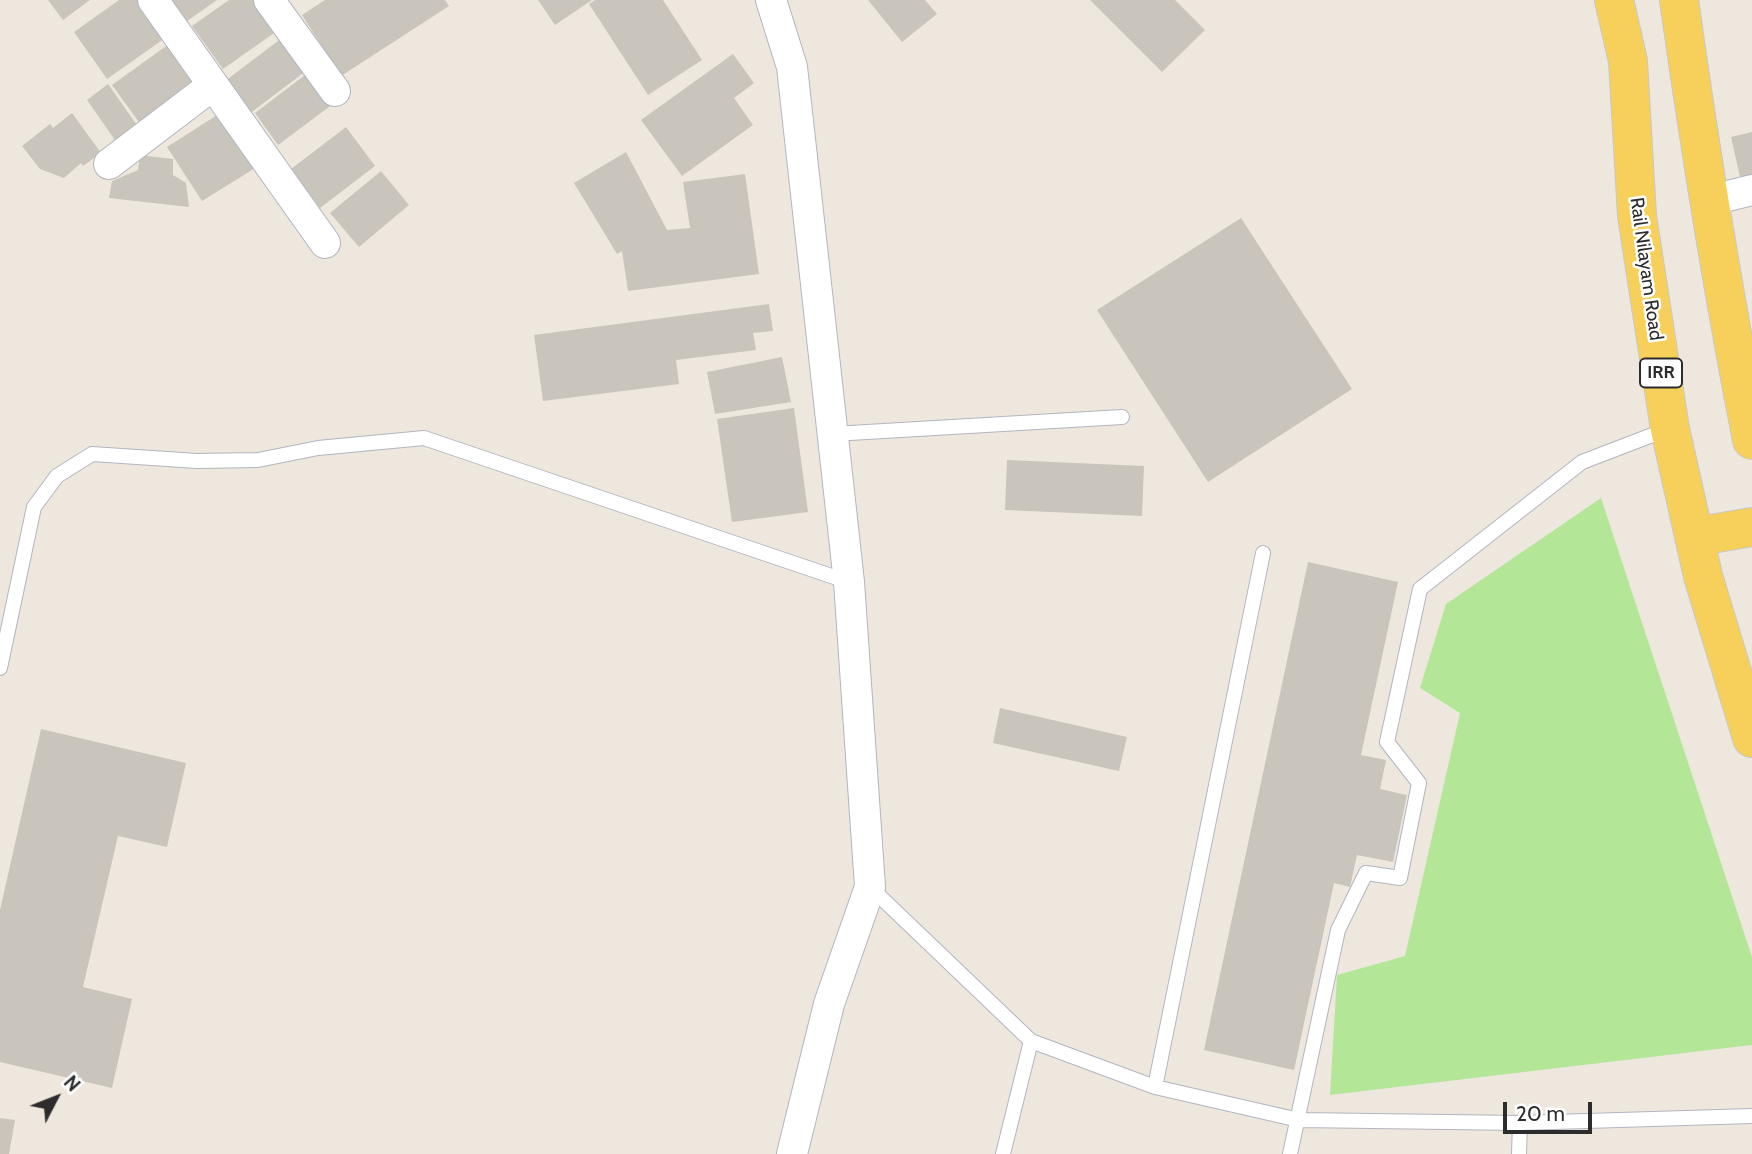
<!DOCTYPE html>
<style>
body{margin:0}
#map{position:relative;width:1752px;height:1154px;overflow:hidden;background:#eee7de;font-family:Cabin,sans-serif}
canvas{display:block}
.north{position:absolute;left:21px;top:1063px;width:70px;height:70px;-webkit-text-stroke:5px #fff;paint-order:stroke;rotate:48deg;font-size:19px;font-weight:700;line-height:28px;text-align:center;color:#2c2c2c}
.north::after{content:'';display:block;margin:auto;width:24px;height:32px;background:#2c2c2c;clip-path:polygon(50% 0,100% 100%,50% 72%,0 100%)}
.scale{position:absolute;left:1503px;top:1102px;width:89px;height:32px;box-sizing:border-box;border:4px solid #2c2c2c;border-top:0;padding-left:9px;font-size:21px;line-height:24px;white-space:nowrap;color:#2c2c2c;-webkit-text-stroke:5px #fff;paint-order:stroke}
</style>
<div id="map">
<canvas width="1752" height="1154"></canvas>
<div class="north">N</div>
<div class="scale">20 m</div>
</div>
<script>
const ctx = document.querySelector('canvas').getContext('2d');
ctx.lineJoin = 'round';
function paint(path, color) { ctx.fillStyle = color; ctx.fill(path, 'evenodd'); }
function trace(path, color, width, dash) { ctx.strokeStyle = color; ctx.lineWidth = width; ctx.lineCap = dash ? 'butt' : 'round'; ctx.setLineDash(dash || []); ctx.stroke(path); }
function label(font, color, halo, rows, align = 'center') {
  ctx.font = font + ' Cabin,sans-serif'; ctx.lineWidth = 5; ctx.setLineDash([]); ctx.textBaseline = 'middle'; ctx.strokeStyle = halo; ctx.fillStyle = color; for (const [text, x, y, turn = 0] of rows) {
    ctx.save(); ctx.translate(x, y); ctx.rotate((+turn || 0) * Math.PI / 180); ctx.textAlign = isNaN(turn) ? turn : align; if (halo) ctx.strokeText(text, 0, 0); ctx.fillText(text, 0, 0); ctx.restore();
  }
}
paint(new Path2D(`
 M1601,498L1752,957V1045L1330,1095L1337,975L1405,956L1460,713L1420,688L1446,604Z`), '#b4e698');
paint(new Path2D(`
 M48,0H90L63,20Z
 M119,0H142L168,36L107,79L74,32Z
 M172,0H217L187,21Z
 M229,0H255L277,31L223,69L192,26Z
 M325,0H445L449,6L341,76L302,15Z
 M538,0H592L555,25Z
 M595,0H663L702,60L648,95L589,4Z
 M868,0H925L937,14L902,42Z
 M1090,0H1175L1205,30L1162,72Z
 M282,38L306,71L249,114L225,81Z
 M169,44L201,87L144,129L112,85Z
 M733,54L754,83L734,98L753,125L682,176L641,120Z
 M309,72L333,104L278,145L255,113Z
 M108,84L139,128L117,143L87,100Z
 M225,110L260,165L202,201L167,147Z
 M72,113L101,153L83,166L81,163L64,178L40,169L22,146L50,124L53,128Z
 M346,127L375,166L320,208L291,169Z
 M1752,132V174L1740,177L1731,137Z
 M626,152L667,230L690,228L683,182L745,174L759,274L628,291L622,251L617,254L574,183Z
 M140,155L173,159V175L186,183L189,207L109,198L112,181L138,170Z
 M381,171L409,205L359,247L330,213Z
 M1241,218L1352,389L1208,482L1097,310Z
 M769,304L773,331L753,333L756,350L676,360L679,384L543,401L534,335Z
 M782,357L791,402L715,414L707,372Z
 M794,408L808,512L732,522L717,419Z
 M1007,460L1144,466L1142,516L1005,510Z
 M1308,562L1398,582L1361,755L1386,760L1380,789L1407,795L1393,862L1357,855L1350,887L1334,883L1294,1070L1204,1050Z
 M1000,708L1127,737L1119,771L993,743Z
 M41,729L186,763L167,847L118,836L83,987L132,999L112,1088L0,1062V910Z
 M0,1118L15,1120L9,1154H0Z`), '#c9c5bc');
const service = new Path2D(`
 M833,434L1122,417
 M0,668L34,507L57,476L92,454L197,461L258,460L318,448L424,438L849,582
 M870,887L1031,1041L1155,1087L1299,1120L1520,1123L1752,1116
 M1155,1087L1263,553
 M1003,1154L1031,1041
 M1290,1154L1338,930L1366,873L1400,878L1419,783L1387,742L1420,589L1582,462L1668,429
 M1519,1154L1520,1123`);
const minor = new Path2D(`
 M153,0L325,243
 M269,0L335,91
 M771,0L792,67L849,582L870,887L829,1004L792,1154
 M109,164L213,85
 M1707,201L1752,190`);
const primary = new Path2D(`
 M1614,0L1628,61L1637,216L1670,429L1703,576L1752,738
 M1679,0C1700,149 1723,293 1752,440
 M1694,537L1752,527`);
trace(service, '#b2b5c0', 16);
trace(minor, '#b2b5c0', 32);
trace(primary, '#c8c8c8', 40);
trace(service, '#fff', 14);
trace(minor, '#fff', 30);
trace(primary, '#f6d05b', 38);
for (const [x, y, w] of [
 [1661,373,42]
]) { const box = new Path2D(); box.roundRect(x - w / 2, y - 14.5, w, 29, 5); ctx.fillStyle = '#fff'; ctx.fill(box); trace(box, '#2c2c2c', 2); }
label('bold 18px', '#2c2c2c', null, [
 ["IRR",1661,373]
]);
label('19px', '#2c2c2c', '#fff', [
 ["Rail Nilayam Road",1646,269,82]
]);
</script>
